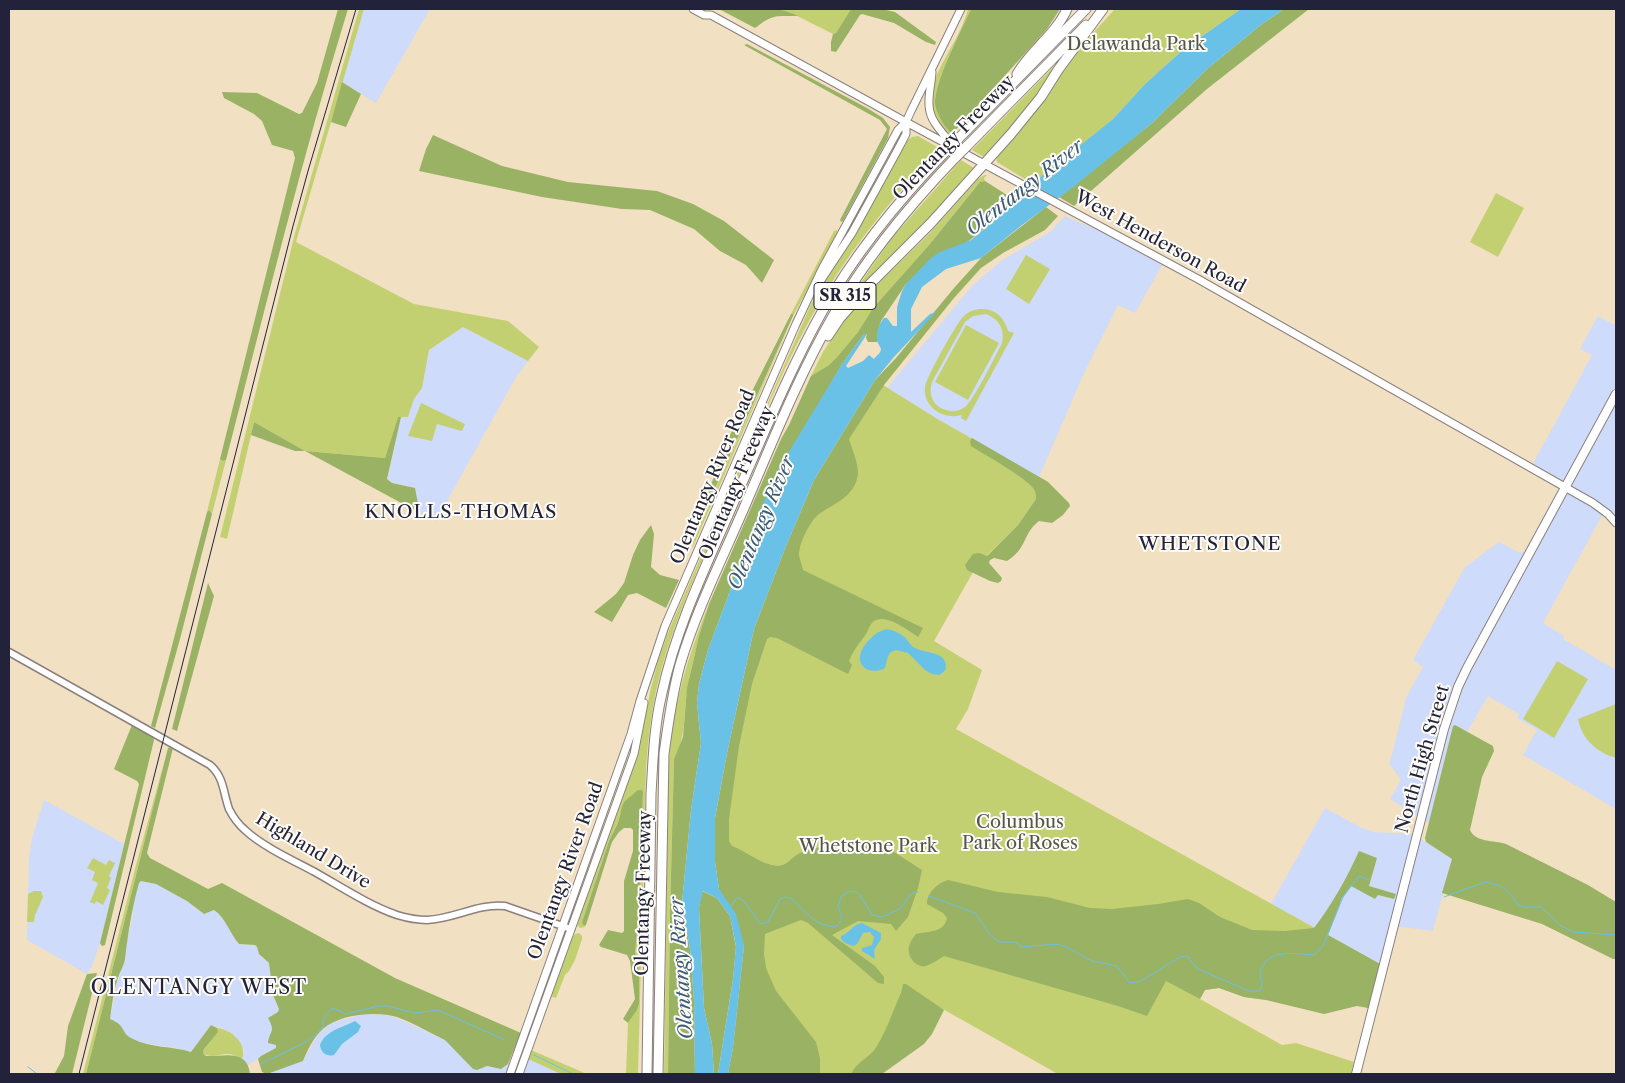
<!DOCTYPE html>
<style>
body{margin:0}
#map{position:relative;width:1625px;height:1083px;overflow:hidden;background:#f2e0c3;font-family:"Libre Caslon Text",serif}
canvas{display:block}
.frame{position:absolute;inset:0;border:10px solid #22223b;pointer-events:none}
</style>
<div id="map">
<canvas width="1625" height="1083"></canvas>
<div class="frame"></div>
</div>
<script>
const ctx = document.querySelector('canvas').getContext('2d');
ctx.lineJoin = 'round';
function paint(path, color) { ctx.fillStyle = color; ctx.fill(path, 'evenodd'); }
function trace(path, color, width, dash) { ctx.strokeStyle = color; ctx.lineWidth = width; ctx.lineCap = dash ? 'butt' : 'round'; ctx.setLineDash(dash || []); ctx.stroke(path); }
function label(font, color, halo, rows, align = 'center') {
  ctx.font = font + ' "Libre Caslon Text",serif'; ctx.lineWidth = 4; ctx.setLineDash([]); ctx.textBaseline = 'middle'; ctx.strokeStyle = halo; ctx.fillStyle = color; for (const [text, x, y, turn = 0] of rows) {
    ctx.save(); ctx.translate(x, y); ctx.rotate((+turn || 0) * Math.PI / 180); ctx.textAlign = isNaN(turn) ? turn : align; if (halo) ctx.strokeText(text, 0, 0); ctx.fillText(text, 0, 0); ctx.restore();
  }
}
paint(new Path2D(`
 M364,9H430L376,103L342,82Z
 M1065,216L1116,238L1163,264L1135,313L1118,305L1085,371L1039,477L936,418L887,388L972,286L1001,261L1050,232Z
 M1598,316L1616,326V521L1605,510L1543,623L1564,636L1563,639L1616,670V809L1523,755L1537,730L1517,718L1519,714L1488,696L1467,732L1455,725L1453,726L1429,823L1390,799L1401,780L1389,763L1392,755L1406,698L1423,667L1413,660L1465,567L1499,542L1520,553L1524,552L1559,488L1529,471L1592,355L1580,349Z
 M463,327L528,361L515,379L436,521L418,512L419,509L412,487L392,483L387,479L401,417H408L414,399L422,388L429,350Z
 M44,800L124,844L100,943L92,966L87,974L27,940L29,858L32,838Z
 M1325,808L1360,827L1374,832L1412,834L1426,842L1452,859L1433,931L1395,926L1385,964H1380L1328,935L1342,898L1351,885L1375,899L1378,895L1394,899L1395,894L1369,886L1377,858L1359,852L1353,866L1329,908L1314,928L1271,904Z
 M141,881L156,884L187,901L204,914L214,910L218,913L232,932L237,943L239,944L255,945L257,947L262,958L269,963L273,995L279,1009L278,1012L268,1018L273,1027V1032L268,1041L276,1045V1048L248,1065L242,1059L244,1051L240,1044L235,1036L224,1029L211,1025L191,1052L176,1048L143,1043L131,1039L124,1033L120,1025L110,1019L117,981L125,961L126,944L132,920L134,902L139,883Z
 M364,1014L386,1015L397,1018L439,1037L445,1040L473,1069L487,1066L501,1069L508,1064L528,1059L561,1074H267L287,1066L303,1061L316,1037L331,1023Z`), '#cedbfa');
paint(new Path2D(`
 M359,9H364L296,242L414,304L508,321L539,347L528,361L463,327L429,350L422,388L414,399L408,417H398L385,458L305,451L254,422L227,539L220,537L294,237Z
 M773,9H851L836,33L833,34L791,13Z
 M968,9H971C961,30 934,82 935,104C936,114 945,128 952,134L950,137C941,129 934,121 931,109C925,85 951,51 960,30C963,24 966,16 968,9Z
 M1115,9H1241L1185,48L1145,84L1113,119L1033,184L997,162L996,154L1017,134L1073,55Z
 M1065,55L1028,110L984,157L972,150Z
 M918,136L939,148C898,192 859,238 827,290C784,360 755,438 723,513C695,576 665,639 653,707C644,757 645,807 644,858C642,930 640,1002 638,1074H626L628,1023L637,1010L639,969L635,952L639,913L643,792L642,790L620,814L618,823L609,841L582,922L583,925H586L585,927L580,928L577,925L578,923L577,924L637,753L651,688L658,661L669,630L811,304L826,278L849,245L906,141L912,137Z
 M961,160L974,168L943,206L850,302L848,301L891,239Z
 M985,175H987L984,178L985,181L980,182L929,245L873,308L858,332L837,357L829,365L811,376L823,352L841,324L859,302L928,235L978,179Z
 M1496,193L1524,208L1498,257L1470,242Z
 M837,230L838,235L793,316V314H791L834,231Z
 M1026,255L1050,269L1029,304L1006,289Z
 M979,309C994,308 1004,316 1008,331L1014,333L966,421L961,418L962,415C944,420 923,408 925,387C926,378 955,326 962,318C966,313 972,310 979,309ZM986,314C999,319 1005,329 1002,343C996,355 974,400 965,407C957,413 947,412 939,407C931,401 929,392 932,382L965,322L973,316Z
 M790,324L692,549L697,522L699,525Z
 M966,325L999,343L968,400L935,382Z
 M875,380L936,418L1048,482L1018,525L977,565L934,641L982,670L968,709L956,729L1380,964L1368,1008L1313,979L1266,1000L1244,997L1219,988L1205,990L1200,999L1282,1045L1296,1043L1354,1062L1351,1074H1058L909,990L874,1074H728L733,1048L744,946L719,889L754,629Z
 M421,403L465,424L462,431L437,424L432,441L408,436Z
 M220,459L223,461L226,460L212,514L209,510L207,512Z
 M709,604C701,632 692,659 688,687C683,712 687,736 674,759L670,914L668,1074H664C665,1010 666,945 667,880C668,829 665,775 673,724C680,683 693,643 709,604Z
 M1557,661L1588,679L1554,738L1523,719Z
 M1616,704V758C1596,752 1582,739 1578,719Z
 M168,748L86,1074H83L136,865Z
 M93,858L106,865L109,860L115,863L109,876L111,878L107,888L110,890L103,905L96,901L95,904L90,902L98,883L92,880L95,872L87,868Z
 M34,891H41L43,897L35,915L34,922H27L28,894Z
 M579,933L582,936V939L575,960L569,971L565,975L556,998L550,996L570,940L575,934Z
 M217,1028C231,1029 248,1044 242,1059C238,1056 232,1054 227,1054C219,1054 210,1059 203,1053L204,1049L217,1032Z
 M531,1050L587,1074H561L528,1059Z`), '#c3d072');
paint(new Path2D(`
 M338,9H348C302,158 265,309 226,460L223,461L220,459L295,158L293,151L272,145L262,121L254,114L224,98L222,92L257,93L299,114L302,113L317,83Z
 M719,9C744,9 775,4 798,16C775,16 773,14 755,28Z
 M851,9H882L895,12L936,42L935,45L926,42L894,23L862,14L860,15L836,52L831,51V42L833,34L836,33Z
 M971,9H1060L1047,29L952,134C945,128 936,114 935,104C934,82 961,31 971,9Z
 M1284,9H1309L1207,89L1074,206L1059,197L1152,123L1207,69L1262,24Z
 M747,44L867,108L883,118L890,127L888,138L843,221L841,222L840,220L887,129L880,120L744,45Z
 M342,82L361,94L346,127L331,122Z
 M433,135L502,166L568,182L657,191L693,204L724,221L774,260L762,283L746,265L720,251L694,229L650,210L622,209L542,197L419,171L426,149Z
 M985,181L1007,195L1016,191L1022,195L1003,213L970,240L906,284L881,321L878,330L877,342H868L866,338L867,334H864L842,364L760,510L708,650L699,684L697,703L701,743L691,810L682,903L690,949L694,1000L695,1074H668L670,914L674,759L683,737L687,688L699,636L709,604L781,439L789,425L811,376L829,365L837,357L858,332L873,308L929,245L980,182Z
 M1046,207L1058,216L1045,230L1003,253L981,268L954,298L884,385L849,439C852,449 858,462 858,473C856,496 835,503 819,514C810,521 799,543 799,555C800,560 802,565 803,570L923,628L918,637C907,630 883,611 872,623C869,626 868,631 866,634C859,644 854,649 849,661L852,665L848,674L777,638L770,637L767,639L752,684L739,746L729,819V841L732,846C748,852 760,864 777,866C788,866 791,857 800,853C816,846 854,841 872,847C877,849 883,852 889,855L891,850L922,870L918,888L908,917L896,931L891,924L858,921L832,935L875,966L884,977V984L878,983L808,923L801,920L765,934L764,954L766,968L776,991L816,1042L820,1058V1074H728L733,1048L744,946L719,889L715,862V818L727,753L754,629L784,551L814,480L875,380L896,358L954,288L981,258Z
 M791,314H793V316L698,526L697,522L729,437Z
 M398,417H401L387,479L392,483L415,488L419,509L418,512L305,451H295L251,435L254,422L305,451L385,458Z
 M972,438L1048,482L1069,503L1070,506L1063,515L1052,523L1039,521C1022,534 1028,548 1007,561L994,558L990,560L989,563L1002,578L1001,581L998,583L990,581L967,570L965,565L973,554L979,553L987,556L1018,525L1036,499C1036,496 1036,493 1035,491C1031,480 983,454 971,446L970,441Z
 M209,510L212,514L180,639L155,728L151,726L207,512Z
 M651,525L654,534L651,567L660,575L679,580L666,608L637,593L628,595L612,622L594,612L616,594L624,583L633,555L640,540Z
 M208,583L214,596L177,731L172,729Z
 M132,725L153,737L154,740L105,945L102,946L100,943L139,784L137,781L114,769Z
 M1455,725L1493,746L1494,751L1482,777L1470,830C1476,843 1494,840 1506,844L1588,885L1616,902V959H1613L1542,924L1442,893L1452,859L1426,842L1425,838L1453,726Z
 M171,747L173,748L147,853L150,858L208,889L222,883L395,978L521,1033L508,1064L501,1069L487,1066L477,1070L473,1069L445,1040L439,1037C425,1030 411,1022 397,1017C376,1011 340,1014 323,1029C313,1038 308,1049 303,1061L267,1074L262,1072L258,1059L261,1056L276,1048V1045L268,1043C270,1029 276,1033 268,1018L278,1012L279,1009L273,995L269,963L259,954L257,947L255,945L239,944C230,934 226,918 214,910L204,914L187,901L156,884L141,881L139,883C132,908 128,933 125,959C124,966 119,973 117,981C113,993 112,1006 110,1019C113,1020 118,1023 120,1025C125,1031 124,1035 133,1039C151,1048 172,1046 191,1052L211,1025L217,1028L218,1032L204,1049L203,1053L206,1056C223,1057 247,1048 250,1074H86L168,748Z
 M638,790H642L643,792L639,913L635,952L639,969V1003L637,1010L628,1023L623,1019L635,999L630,961L627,955L601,947L599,945L608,930L622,933L624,931V881L633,851V830L631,828H624L619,832L612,842L586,925H583L582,922L609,841L618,823L622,807L624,802Z
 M1359,851L1377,858L1369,886L1396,894L1394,899L1378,895L1375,899L1351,886L1342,898L1328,935L1380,964L1368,1008L1357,1006L1324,1014L1266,1000L1244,997L1219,988L1205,990L1200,999L1166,981L1147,1016L1118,1006L944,956C939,959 932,964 926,966C922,967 919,966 915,963C905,953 908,944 916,934C929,931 944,933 947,918L943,913L927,904C927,892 938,883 948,880L998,892L1047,897L1090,908L1112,909L1158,904L1188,899L1199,903L1220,917L1252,930L1285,931L1314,928C1332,904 1347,878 1359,851Z
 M702,891L717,898L730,916L736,947L733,979L718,1074H714L712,1044L704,1008L699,908Z
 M97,973L72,1074H53L55,1073L64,1056L68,1026L87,974Z
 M903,984H906L944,1010L932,1034L924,1044L882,1074H851C856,1062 870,1058 877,1046C887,1030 893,1010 901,993Z`), '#9ab264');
paint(new Path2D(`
 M1241,9H1284L1262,24L1207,69L1152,123L1072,188L1022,225L981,258L946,269L922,287L911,309V332L930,314L936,312L894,357L875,380L814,480L784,551L754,629L727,753L715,818V862L719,889L736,914L744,946L733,1048L728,1074H718L733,979L736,946L730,916L717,898L703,891L699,908L704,1008L712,1044L714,1074H695L694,1000L690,949L682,903L691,810L701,743L697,703L699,684L708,650L760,510L781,465L842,364L864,334H867L846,366L848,368L863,361L869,355L874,359C876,356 881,353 881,349C880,346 878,344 877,341C876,334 879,323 884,318H887L893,326H897V307L902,291L906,284L931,258L940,252L964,243L971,240L1003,213L1042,176L1113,119L1145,84L1185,48Z
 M887,629C894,631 902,633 907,640C910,643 911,646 915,648C923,653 947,651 946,667C946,671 942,673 939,675L932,674L925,670L908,653L896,650L891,652L888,656L885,668C877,673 862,672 860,660C858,648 876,630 887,629Z
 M862,923L881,933V939L874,950L875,959L862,951V948L872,945L874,937L870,932L863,933L857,944L853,946L845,943L841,939V936C850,933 853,924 862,923Z
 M355,1021L361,1026L358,1032L342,1044L334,1055C327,1057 321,1053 320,1045C326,1030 342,1028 355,1021Z`), '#6ac1e7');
trace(new Path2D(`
 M929,896L975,913L990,935L999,942H1016L1021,947L1057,944L1067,947L1092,961L1117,966L1130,983L1141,981L1180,957L1187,956L1198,969L1249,991H1259L1262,986L1260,971C1262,968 1264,963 1266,961C1278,950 1299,954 1314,955L1323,946L1343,897L1359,876L1369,880
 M1444,897L1485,882L1498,885L1508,891L1517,904L1523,907H1541L1561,926L1574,932L1616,935
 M731,906L736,899L739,898L743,900L759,922L762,924L768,922L780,899C792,892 798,907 806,913C810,917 815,920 819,923C824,925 830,926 835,927L839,924L842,917L838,907L841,897L848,892L855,891L860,895L872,915L882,917L900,909L909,896L913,893L918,892
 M534,1055L573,1074
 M260,1065C265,1060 272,1059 278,1056C294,1047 311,1042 323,1027C322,1017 326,1014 333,1008L346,1014L378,1006H388L414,1013L438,1010L505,1040
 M28,1067L37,1074
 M247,1074L249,1073`), '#6ac1e7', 1);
const tertiary = new Path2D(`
 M9,652L210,765C224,777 223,792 229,809C233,817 238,824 245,830C262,846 292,860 313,871C340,886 368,905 397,915C407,918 417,920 427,920C454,919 479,903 505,906L571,929`);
const secondary = new Path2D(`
 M693,9L704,15H711L906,122L1198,279L1593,503L1608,514L1616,523
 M932,72C931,90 924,107 935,123C940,131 947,138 953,146
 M819,283L852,233L896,153L906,134V122
 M510,1074L631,734L640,701L665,626L796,324L821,271L898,130L906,122L911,111L961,9
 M519,1074L634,754L644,703`);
const primary = new Path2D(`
 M1356,1074L1444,729L1458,687L1467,668L1616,394`);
const motorway = new Path2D(`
 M1017,74C1031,50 1056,34 1067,9
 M957,140L1086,9
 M967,146L1086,25
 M828,336L840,318L869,285L931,223L1011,134L1041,97L1058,70L1103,9
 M647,1074L651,794C653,760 654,726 662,693C677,623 710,558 738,492C765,431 790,369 823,310C856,252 899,200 945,152
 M658,1074L664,754C668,724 672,694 680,665C696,611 722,559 744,508C772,443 798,377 833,316C866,257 909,206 955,158`);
trace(tertiary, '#8a817f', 9);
trace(secondary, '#8a817f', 9);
trace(primary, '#8a817f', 10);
trace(motorway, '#8a817f', 11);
trace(tertiary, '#fff', 6);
trace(secondary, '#fff', 7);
trace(primary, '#fff', 8);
trace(motorway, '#fff', 9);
trace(new Path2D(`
 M79,1074L293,226L308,171L356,9`), '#22223b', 1);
const motorwayBridge = new Path2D(`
 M945,152L957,140
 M955,158L967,146`);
trace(motorwayBridge, '#8a817f', 11, []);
trace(motorwayBridge, '#fff', 9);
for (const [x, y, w] of [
 [845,296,62]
]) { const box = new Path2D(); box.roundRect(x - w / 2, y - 13.5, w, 27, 4); ctx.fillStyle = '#fdfcf7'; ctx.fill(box); trace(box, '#22223b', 1); }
label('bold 16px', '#22223b', null, [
 ["SR 315",845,296]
]);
label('18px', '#52564c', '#fdfcf7', [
 ["Delawanda Park",1136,45],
 ["Columbus",1020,823],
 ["Park of Roses",1020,844],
 ["Whetstone Park",868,847]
]);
label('18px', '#22223b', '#fdfcf7', [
 ["Olentangy Freeway",954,138,-46],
 ["West Henderson Road",1160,242,29],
 ["Olentangy River Road",713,477,-67],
 ["Olentangy Freeway",737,483,-67],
 ["North High Street",1423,759,-74],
 ["Highland Drive",313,851,31],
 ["Olentangy River Road",566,871,-70],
 ["Olentangy Freeway",644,893,-89]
]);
label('italic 19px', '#3b5a77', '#fdfcf7', [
 ["Olentangy River",1025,188,-38],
 ["Olentangy River",762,523,-67],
 ["Olentangy River",682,968,-94]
]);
ctx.letterSpacing = '1px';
label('19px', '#22223b', '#fdfcf7', [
 ["KNOLLS-THOMAS",461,513],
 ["WHETSTONE",1210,545]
]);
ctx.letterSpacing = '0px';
ctx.letterSpacing = '1px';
label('20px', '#22223b', '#fdfcf7', [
 ["OLENTANGY WEST",199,988]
]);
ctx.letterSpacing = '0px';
</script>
